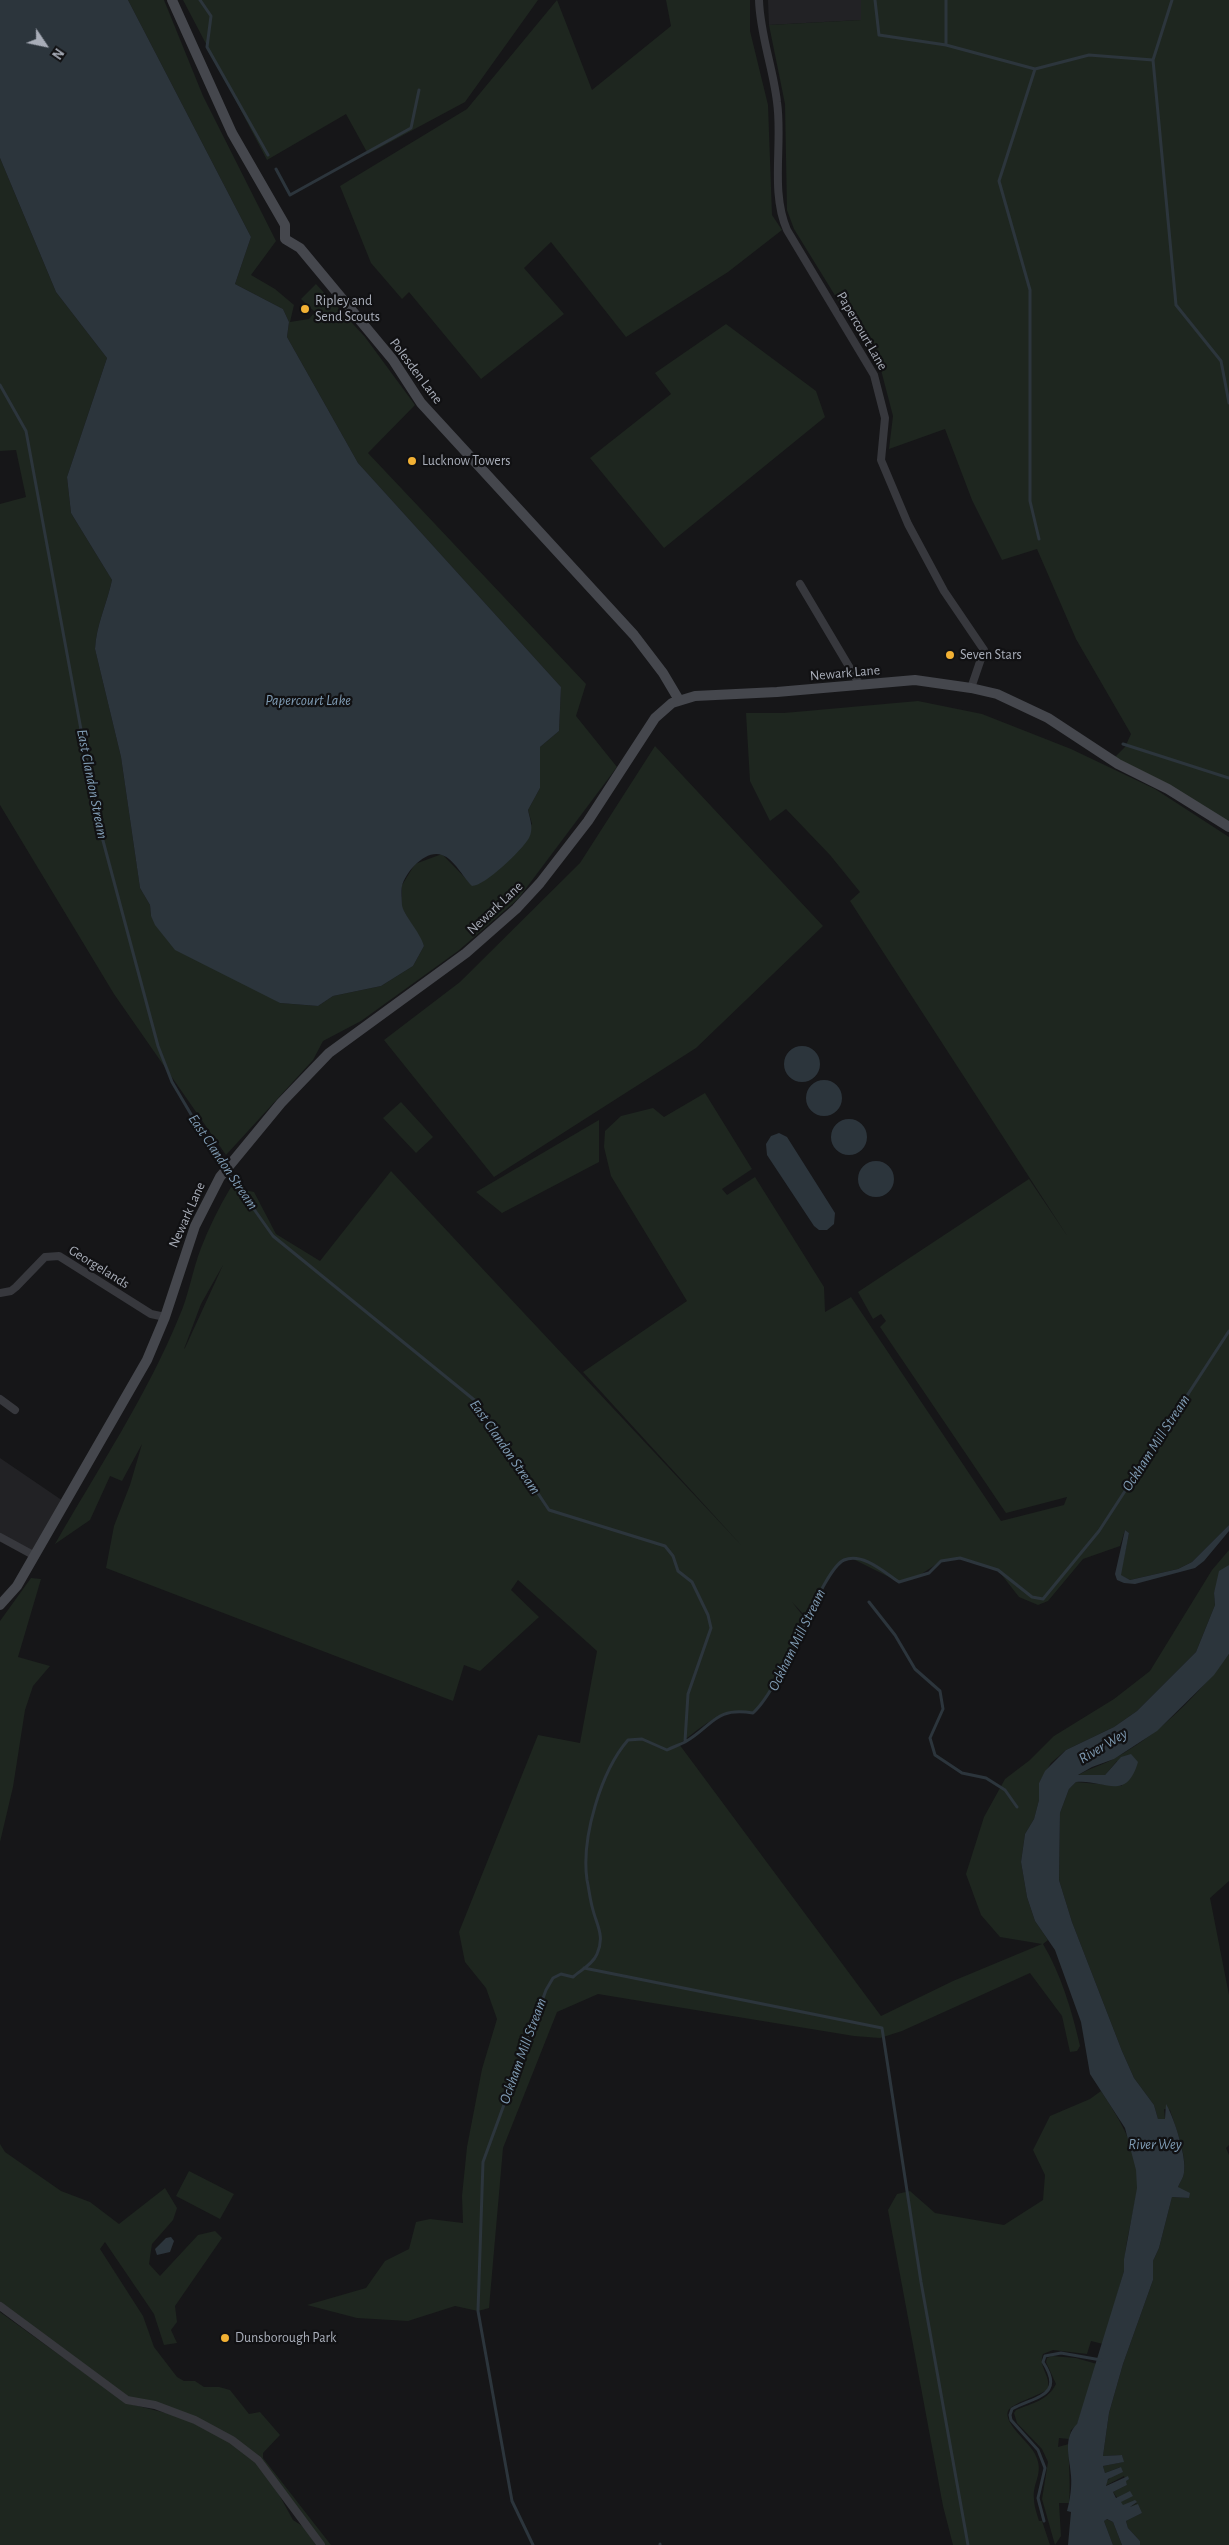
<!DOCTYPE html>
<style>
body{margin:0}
#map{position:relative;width:1229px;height:2545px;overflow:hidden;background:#161618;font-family:"Alegreya Sans",sans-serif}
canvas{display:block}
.north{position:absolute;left:20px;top:20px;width:50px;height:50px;-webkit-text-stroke:4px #111113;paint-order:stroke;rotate:124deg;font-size:14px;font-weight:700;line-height:20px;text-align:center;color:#a8adb8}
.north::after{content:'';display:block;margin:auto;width:18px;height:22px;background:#a8adb8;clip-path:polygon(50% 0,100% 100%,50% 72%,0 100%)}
</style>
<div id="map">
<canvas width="1229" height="2545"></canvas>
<div class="north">N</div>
</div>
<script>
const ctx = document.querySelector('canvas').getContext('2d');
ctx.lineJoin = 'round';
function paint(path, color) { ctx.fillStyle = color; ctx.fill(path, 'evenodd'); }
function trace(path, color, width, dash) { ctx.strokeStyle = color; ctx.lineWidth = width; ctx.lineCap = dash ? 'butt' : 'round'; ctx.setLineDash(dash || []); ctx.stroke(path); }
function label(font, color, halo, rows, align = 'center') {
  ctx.font = font + ' "Alegreya Sans",sans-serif'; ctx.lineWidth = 4.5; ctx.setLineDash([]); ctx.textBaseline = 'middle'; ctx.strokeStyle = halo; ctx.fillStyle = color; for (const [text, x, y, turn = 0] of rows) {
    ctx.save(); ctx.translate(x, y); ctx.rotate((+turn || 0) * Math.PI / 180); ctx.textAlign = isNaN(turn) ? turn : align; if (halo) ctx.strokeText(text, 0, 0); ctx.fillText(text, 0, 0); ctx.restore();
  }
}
paint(new Path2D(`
 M768,0H861V20L769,25Z
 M0,1458L66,1503L35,1556L0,1537Z`), '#222225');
paint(new Path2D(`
 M128,0H164L203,96L276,241L251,275L275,289L294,305L290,322L309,319L315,312L301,299L316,284L365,337L415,405L368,453L586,684L576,716L617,767L518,899L458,951L361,1021L323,1041L313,1060L226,1155L114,994L0,805V504L26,497L16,450L0,451V158L56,292L107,358L67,477L71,513L112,580C107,604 96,625 95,649L121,757L140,888L150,905L151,916L280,1003L318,1006L333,996L381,986L413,966L424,946L402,908V885L415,864L442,854L472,885L532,824L528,810L540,788V747L559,731L561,687L358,463L287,337L289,322L283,309L235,284L251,237Z
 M183,0H538L465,102L368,154L346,114L267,160Z
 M557,0L592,90L671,26L666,0H750V31L768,105L772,215L782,230L728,272L626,337L551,242L524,268L564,314L481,379L409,292L402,299L371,263L340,186L467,109Z
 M861,0H1229V822L1114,758L1125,747L1131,734L1076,639L1037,549L1002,560L972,500L945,429L889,449L893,416L881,370L794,229L787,210L785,104L769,25L861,20Z
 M726,324L816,391L825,417L664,548L590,458L671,394L655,373Z
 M918,701L982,714L1071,749L1155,789L1229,837V1525L1192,1562L1178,1569L1130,1580L1120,1575L1129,1533L1125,1530L1120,1546L1083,1559L1048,1601L1038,1605L1019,1597L998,1570L960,1558L941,1561L914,1579L899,1582L853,1559L844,1560L828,1577L811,1622L792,1602L807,1621C793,1652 779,1690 753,1713C718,1708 706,1725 679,1744L881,2016L953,1981L1042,1944L1000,1937L981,1915L966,1874L984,1817L1005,1779L1030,1760L1054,1736L1114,1699L1150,1671L1212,1570L1229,1550V1565L1214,1593L1215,1605L1196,1652L1137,1711L1114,1727L1066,1750L1051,1763L1039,1783V1800L1034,1819L1025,1834L1021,1862L1027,1897L1035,1921L1048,1940L1043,1944C1061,1974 1072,2011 1080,2046L1077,2051L1070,2052L1062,2016L1030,1973L902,2031L880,2038L854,2036L598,1994L557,2012L503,2148L489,2308L478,2311L455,2306L408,2321L357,2318L307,2305L366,2288L385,2261L409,2249L416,2222L430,2219L463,2223L462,2196L467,2147L482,2069L497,2019L486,1988L465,1962L459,1932L538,1735L580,1743L597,1651L518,1580L511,1590L539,1617L480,1671L464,1665L453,1701L106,1568L114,1526L130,1485L142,1444L122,1481L110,1476L90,1520L55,1544C98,1469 146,1397 179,1317C189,1295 192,1271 201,1248C209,1227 219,1207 231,1187L254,1192L276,1234L320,1261L391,1171L742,1546L583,1372L687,1301L611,1176L604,1147L605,1131L621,1116L653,1108L664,1117L705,1093L752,1169L722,1189L727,1195L755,1177L824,1287L825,1312L851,1297L1001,1521L1064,1505L1067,1497L1006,1513L880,1327L886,1321L881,1314L873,1319L858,1292L1029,1179L1068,1237L850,901L860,892L830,855L786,809L770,821L750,781L746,713H784ZM223,1265L185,1348L184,1349L201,1304Z
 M655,746L823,926L696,1048L494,1177L384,1040L460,982L580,863Z
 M401,1102L433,1137L416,1153L383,1118Z
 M599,1120V1162L502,1213L476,1192Z
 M31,1578L41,1579L18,1657L50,1666L33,1686L25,1710L13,1787L0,1842V1621Z
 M1229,1654V1881L1210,1898L1229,1995V2145L1226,2148L1229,2155V2545H1139L1140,2541L1128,2528L1126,2521L1142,2513L1130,2507L1137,2503L1123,2506L1113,2492L1127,2485L1124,2476L1105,2486L1106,2482L1121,2467L1105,2473L1103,2466L1123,2462L1122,2455L1103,2456L1109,2413L1123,2364L1153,2280V2261L1159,2248L1172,2197L1189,2198L1178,2187C1180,2182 1184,2177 1184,2172C1187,2155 1175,2126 1170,2110L1164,2109L1165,2119H1158L1154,2105L1134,2078L1122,2051L1072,1922L1059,1880L1060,1813L1069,1789L1076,1782L1122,1786L1117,1761L1105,1775L1077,1776C1089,1768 1103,1765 1115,1758C1161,1733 1198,1695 1229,1654Z
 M1101,2091C1120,2120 1142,2154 1137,2191C1133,2218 1124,2244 1124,2271L1103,2344L1091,2341L1087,2354L1053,2350L1043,2354C1038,2367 1051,2375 1048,2389C1039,2396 1012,2403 1008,2411C1003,2423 1030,2443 1035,2454C1045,2473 1032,2482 1034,2499C1034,2506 1037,2514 1039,2521H1042L1050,2545H953L943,2506L888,2210L897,2194L910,2191L935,2213L1004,2225L1043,2200L1045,2175L1033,2150L1050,2116L1090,2099Z
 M0,2144L5,2152L61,2191L90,2202L119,2224L165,2188L177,2208L173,2220L152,2244L149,2264L160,2276L198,2235L215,2231L222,2238L175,2306L177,2322L171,2330L177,2343L164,2345L154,2314L105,2242L100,2249L143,2316L154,2347L177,2377L184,2381H195L204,2387H219L230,2390L249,2414L260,2412L280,2435L263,2453V2458L331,2545H324L260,2459L182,2412L128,2399L0,2305Z
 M189,2171L234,2194L220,2219L176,2196Z
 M0,2312L126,2403L182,2417L231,2443L257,2461L271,2480L293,2520L304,2527L316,2545H0Z
 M1052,2356L1076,2358L1097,2364L1077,2425L1071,2430L1069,2439L1059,2438L1058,2447L1069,2444C1068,2464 1071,2482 1069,2503H1059L1061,2536L1055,2545L1042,2499L1048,2462L1042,2449L1017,2423L1014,2413L1016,2410C1033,2403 1048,2400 1056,2384L1046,2362L1047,2358Z
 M1106,2519L1113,2522L1122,2545H1113L1104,2521Z`), '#1e261f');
paint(new Path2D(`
 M0,0H128L251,237L235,284L283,309L289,322L287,337L358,463L561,687L559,731L540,747V788L528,810C530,819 534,829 529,838C522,850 485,886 472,886C463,877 454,859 442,855C426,849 406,871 402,886C401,891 402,900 402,905C403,914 420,932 424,946L413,966L381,986L333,996L318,1006L280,1003L175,950L155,925L151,916L150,905L140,888L121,757L95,649C96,625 107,604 112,580L71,513L67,477L107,358L56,292L0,158Z
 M784 1064a18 18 0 1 1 36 0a18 18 0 1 1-36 0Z
 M806 1098a18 18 0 1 1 36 0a18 18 0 1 1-36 0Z
 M831 1137a18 18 0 1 1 36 0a18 18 0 1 1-36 0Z
 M779,1133L787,1137L835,1213L834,1224L827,1230H819L814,1226L767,1155L766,1144L771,1136Z
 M858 1179a18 18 0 1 1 36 0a18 18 0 1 1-36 0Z
 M1229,1525V1531L1204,1561L1195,1568L1135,1584L1124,1583L1117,1580L1115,1574L1125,1530L1129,1533L1121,1575L1130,1580L1178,1569L1192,1562Z
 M1229,1565V1654L1214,1675L1157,1731L1114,1759L1092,1767L1078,1775H1105L1121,1757L1131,1754L1138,1762C1126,1803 1104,1779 1076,1782L1069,1789L1060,1813L1059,1880L1072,1922L1122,2051L1134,2078L1154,2105L1158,2119H1165L1166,2104C1174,2117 1187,2158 1184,2172C1184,2177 1180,2182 1178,2187L1190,2193L1189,2198L1172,2197L1159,2248L1153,2261V2280L1123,2364L1109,2413L1103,2456L1122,2455L1124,2462L1103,2466L1105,2473L1121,2467L1123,2472L1108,2479L1106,2486L1128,2476L1129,2479L1126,2481L1127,2485L1113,2492L1116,2498L1130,2491L1133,2496L1121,2502L1123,2505L1135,2500L1137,2502L1130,2507L1138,2504L1142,2513L1126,2521L1128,2528L1140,2541V2545H1122L1113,2522L1107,2519L1104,2521L1113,2545H1068L1071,2512L1067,2511C1070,2500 1072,2487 1071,2476C1070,2458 1062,2439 1077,2424L1124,2271V2259L1137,2188L1136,2170L1125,2128L1090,2074L1081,2022L1055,1950L1035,1921L1027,1897L1021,1862L1025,1834L1034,1819L1039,1800V1783L1045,1771L1066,1750L1114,1727L1137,1711L1196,1652L1215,1605L1214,1593L1219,1571Z
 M171,2237L174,2241L170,2252L157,2255L155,2249L166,2238Z`), '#2c353c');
trace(new Path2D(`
 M200,0L211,16L207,47L268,155
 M875,0L879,35L946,45L1035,69L999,181L1030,290V501L1039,539
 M1172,0L1153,60L1176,305L1221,361L1229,403
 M946,45V0
 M1035,69L1089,55L1153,60
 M276,169L290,195L411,128L419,90
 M0,385L26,431L98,822L158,1046L172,1082L212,1150L273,1236L478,1403L549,1510L665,1546L673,1556L678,1571L692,1582L708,1615L711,1628L688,1694L685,1741
 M1123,744L1229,778
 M869,1602L895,1635L915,1669L940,1691L943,1709L930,1738L935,1755L962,1773L986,1778L1005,1790L1017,1807
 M584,1968L882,2028L921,2282L968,2545
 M1044,2521L1038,2498L1045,2468L1038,2450L1011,2420L1010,2415L1012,2409C1036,2396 1065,2396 1043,2362L1045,2356L1061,2353L1101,2360
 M660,2544V2545
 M533,2545L512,2501L478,2311L483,2162L546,1990L553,1978L561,1974L573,1977C581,1970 593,1964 597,1954C605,1936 597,1926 593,1910C590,1900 589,1889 587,1880C581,1838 601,1771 628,1740L642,1739L667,1750C673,1747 679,1745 685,1742C714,1725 714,1707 753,1713C785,1684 821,1570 844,1560C863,1552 885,1573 899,1582L929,1573L941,1561L960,1558L998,1570L1032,1597L1043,1599L1099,1531L1229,1331`), '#2c353c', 3);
trace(new Path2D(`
 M759,0C760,35 773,67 777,102C783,143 770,191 787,230L874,375L885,418L881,460L908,524L944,591L984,650L971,688
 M800,584L860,685
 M0,1293L11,1291L16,1287L45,1257L59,1256L151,1314L165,1317
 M0,1399L15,1410
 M0,1537L35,1556
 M0,2306L127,2400L155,2405L195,2420L232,2440L258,2460L321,2545`), '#37383d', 8);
trace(new Path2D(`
 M172,0L232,133L285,225V239L300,248L393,360L421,403L634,635L663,673L679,700
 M0,1605L17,1586L147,1360L165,1317L195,1226L220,1177L281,1103L329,1053L466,953L516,909L540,883L588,821L655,718L672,703L695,696L777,692L915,680L971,688L997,694L1048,718L1118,764L1168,789L1229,827`), '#45474d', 10);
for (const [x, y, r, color] of [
 [305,309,5,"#f2b134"],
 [412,461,5,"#f2b134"],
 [950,655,5,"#f2b134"],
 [225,2338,5,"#f2b134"]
]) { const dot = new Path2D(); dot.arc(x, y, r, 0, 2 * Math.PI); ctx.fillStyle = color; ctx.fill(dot); trace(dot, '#111113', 2); }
label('14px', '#a8adb8', '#111113', [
 ["Ripley and",315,301],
 ["Send Scouts",315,317],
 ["Lucknow Towers",422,461],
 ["Seven Stars",960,655],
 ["Dunsborough Park",235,2338]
], 'left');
label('14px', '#a8adb8', '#111113', [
 ["Papercourt Lane",862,331,60],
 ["Polesden Lane",416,371,53],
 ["Newark Lane",845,673,-5],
 ["Newark Lane",495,908,-43],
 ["Newark Lane",187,1215,-66],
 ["Georgelands",99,1267,32]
]);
label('italic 15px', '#7f9bb3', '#111113', [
 ["Papercourt Lake",308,700],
 ["East Clandon Stream",92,784,79],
 ["East Clandon Stream",223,1162,56],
 ["Ockham Mill Stream",1156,1443,-57],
 ["East Clandon Stream",505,1447,55],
 ["Ockham Mill Stream",797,1640,-64],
 ["River Wey",1103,1746,-31],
 ["Ockham Mill Stream",523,2051,-70],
 ["River Wey",1155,2144]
]);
</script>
